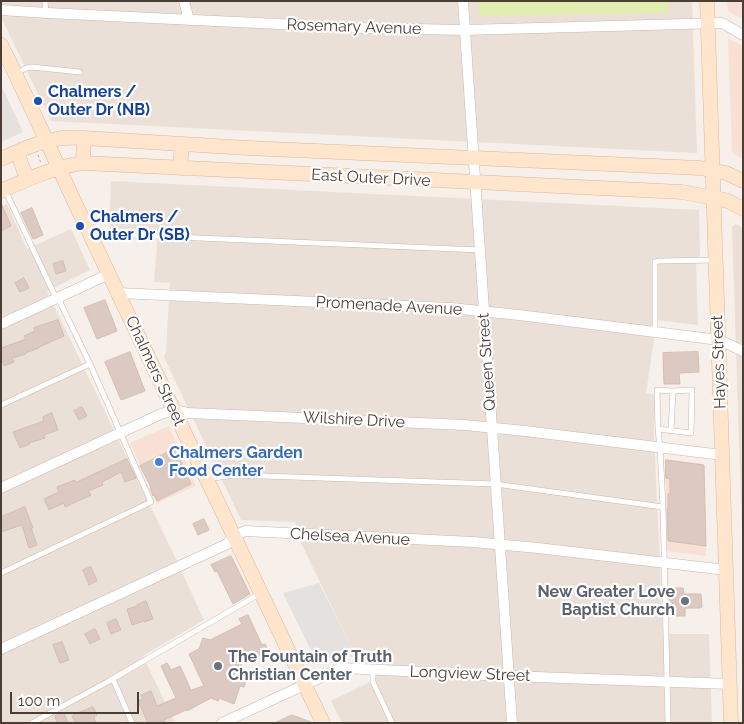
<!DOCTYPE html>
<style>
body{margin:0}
#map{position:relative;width:744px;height:724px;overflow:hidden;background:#f6efea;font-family:Raleway,sans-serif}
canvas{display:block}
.frame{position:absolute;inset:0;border:2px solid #4b3e37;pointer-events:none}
.scale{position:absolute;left:10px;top:692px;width:129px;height:22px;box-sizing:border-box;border:2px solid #4b3e37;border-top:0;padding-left:6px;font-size:15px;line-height:18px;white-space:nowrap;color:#4b3e37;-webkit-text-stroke:4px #fff;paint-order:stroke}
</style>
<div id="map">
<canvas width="744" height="724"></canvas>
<div class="frame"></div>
<div class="scale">100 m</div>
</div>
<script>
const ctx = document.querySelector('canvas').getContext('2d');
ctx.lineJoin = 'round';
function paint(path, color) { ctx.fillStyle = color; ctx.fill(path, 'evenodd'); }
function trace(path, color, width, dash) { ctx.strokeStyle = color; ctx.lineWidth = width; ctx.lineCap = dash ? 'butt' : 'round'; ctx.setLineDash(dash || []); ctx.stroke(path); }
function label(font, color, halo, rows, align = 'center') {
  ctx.font = font + ' Raleway,sans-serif'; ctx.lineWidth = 4.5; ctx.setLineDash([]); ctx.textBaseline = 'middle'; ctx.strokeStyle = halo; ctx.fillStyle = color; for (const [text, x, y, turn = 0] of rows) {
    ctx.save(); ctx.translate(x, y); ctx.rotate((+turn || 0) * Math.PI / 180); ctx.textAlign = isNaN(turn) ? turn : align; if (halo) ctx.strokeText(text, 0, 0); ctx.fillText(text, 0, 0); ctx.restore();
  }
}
paint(new Path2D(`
 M1,1H692L697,153L51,121L1,17Z
 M111,181L699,210L700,255L696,263L698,325L657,320L646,393L655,395L654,434L663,634H709L712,723H342L331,701L374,680L367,657H351L349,642L301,543L295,522L241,520L164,357L166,351L170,283L154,282L158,232L109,229Z
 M7,204L27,249L71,229L90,270L47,291L174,555L204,620L143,656L175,723H1V207Z
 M736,224L743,228V567L732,226Z`), '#ebe0d8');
paint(new Path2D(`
 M727,1H743V19L728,11Z
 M728,38L743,46V159L732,153Z
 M169,426L196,486L157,503L130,443Z
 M665,459L703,464L706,556L667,551Z`), '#f9e0d5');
paint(new Path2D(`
 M479,1H668V13L479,16Z`), '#e2edb1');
paint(new Path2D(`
 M1,85L23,132L1,142Z
 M319,583L349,642L351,657L337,656L318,665L283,593Z`), '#e5e1df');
const building = new Path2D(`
 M1,203L11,226L1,231Z
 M32,208L43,235L33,239L21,213Z
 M63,261L66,271L56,274L53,264Z
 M24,278L29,288L20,292L15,283Z
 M105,300L117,331L97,339L84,308Z
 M58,320L64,336L39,347V348L25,353L26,354L12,358L14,362L4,366L1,358V348L26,339L24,336L35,331L34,328Z
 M130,352L145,391L121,400L105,362Z
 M698,352L699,372L679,373L680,384H664L663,353Z
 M82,407L87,416L79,420L74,411Z
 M52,413L58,430L44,435L45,438L29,443L30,444L20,448L13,432L44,421L43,417Z
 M175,449L191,484L157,501L154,495L153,496L150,488L151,487L140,466Z
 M127,459L136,478L125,482L121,472L102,482L103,485L88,491L91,495L65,507L64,503L49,510L44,499L59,492L57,487L75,480L76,482Z
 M666,460L704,465L706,546L668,541L667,509H668V494H670V479L666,478Z
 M25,507L33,528H31L37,545L29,548L22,525L1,532V517Z
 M204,519L209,530L198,535L193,524Z
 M231,556L250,594L233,604L217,571L215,572L211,565Z
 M91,567L97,581L89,585L83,570Z
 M669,588H683L684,594H701L702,607H700V608H685V616H670Z
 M146,601L153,619L144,622V621L132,625L127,609L138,606L137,605Z
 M248,615L262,645L265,644L269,652L241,664L247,677L244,687L240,686L234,704L219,698L218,701L211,698L187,711L186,710L164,720L165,723H148L138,701L143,699L141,695L151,691L157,706L176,698L161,666L167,663L171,670L180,666L191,690L204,686L189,654L199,649L203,638L210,640L242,624L239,619Z
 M116,619L121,630L111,634L107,623Z
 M95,629L100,639L90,644L85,634Z
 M62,642L69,660L60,663L53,645Z
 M93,707L97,715L94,717L96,723H75L72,716Z
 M64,713L68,723H57L55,716Z
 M292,715L311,722V723H275Z`);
paint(building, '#dccac2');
trace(building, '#d4bdb1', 1);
const lane = new Path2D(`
 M45,1L46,13
 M15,73L27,68L32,67L80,72
 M5,190L56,298
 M94,239L105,234L480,250
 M655,332V262L659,261L715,260
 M1,405L90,364
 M658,429L657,390L673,391
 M207,479L234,475L495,484L663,507
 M1,573L151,502L90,364L58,298
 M373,670V682L392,723
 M113,679L132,723
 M32,723L109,681L261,593
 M668,723L663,507L660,448L658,429L691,433L692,390L673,391L671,431`);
const street = new Path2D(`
 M184,1L189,20
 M463,1L512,723
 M1,10L47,13L363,28L465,30L722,23L743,35
 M118,293L451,308L519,315L719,340L743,351
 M1,324L109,274
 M1,488L161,414L174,410L188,413L465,425L525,431L722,455
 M1,649L227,544L234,536L245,531L473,542L538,548L726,570
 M222,723L341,668L508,676L730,684`);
const secondary = new Path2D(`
 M707,1L731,723
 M1,45C31,104 56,164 85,224L323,723
 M17,152L27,179
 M1,159C19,151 37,142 57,139C65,137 75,138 84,138L248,148L700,168L726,173L743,181
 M83,163L84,138
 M180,168L182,144
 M1,191C28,179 54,167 83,163L682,192L725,200L730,202L743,209`);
trace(lane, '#c6b7af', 6);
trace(street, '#c6b7af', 11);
trace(secondary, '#ddb899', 15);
trace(new Path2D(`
 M38,155L41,163`), '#c6ac9c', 1, [2.5, 2.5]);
trace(lane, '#fff', 5);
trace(street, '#fff', 10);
trace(secondary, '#ffe5cc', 14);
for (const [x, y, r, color] of [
 [38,101,5,"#1a4fb4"],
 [80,226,5,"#1a4fb4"],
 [159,462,5,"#3f7fe0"],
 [685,601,5,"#6b7280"],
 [218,666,5,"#6b7280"]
]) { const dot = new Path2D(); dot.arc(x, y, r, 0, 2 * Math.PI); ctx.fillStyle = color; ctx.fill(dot); trace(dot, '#fff', 2); }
label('16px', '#4b3e37', '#fff', [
 ["Rosemary Avenue",354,27,2],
 ["East Outer Drive",371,178,3],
 ["Promenade Avenue",389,306,3],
 ["Queen Street",487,362,-94],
 ["Hayes Street",719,362,-92],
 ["Chalmers Street",155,371,65],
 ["Wilshire Drive",354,420,3],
 ["Chelsea Avenue",350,537,3],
 ["Longview Street",470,674,2]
]);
label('bold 16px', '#164399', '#fff', [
 ["Chalmers /",48,92],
 ["Outer Dr (NB)",48,110],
 ["Chalmers /",90,217],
 ["Outer Dr (SB)",90,235]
], 'left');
label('bold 16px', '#366cbe', '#fff', [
 ["Chalmers Garden",169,453],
 ["Food Center",169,471]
], 'left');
label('bold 16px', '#5b616d', '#fff', [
 ["New Greater Love",675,592],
 ["Baptist Church",675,610],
 ["The Fountain of Truth",228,657,"left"],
 ["Christian Center",228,675,"left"]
], 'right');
</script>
